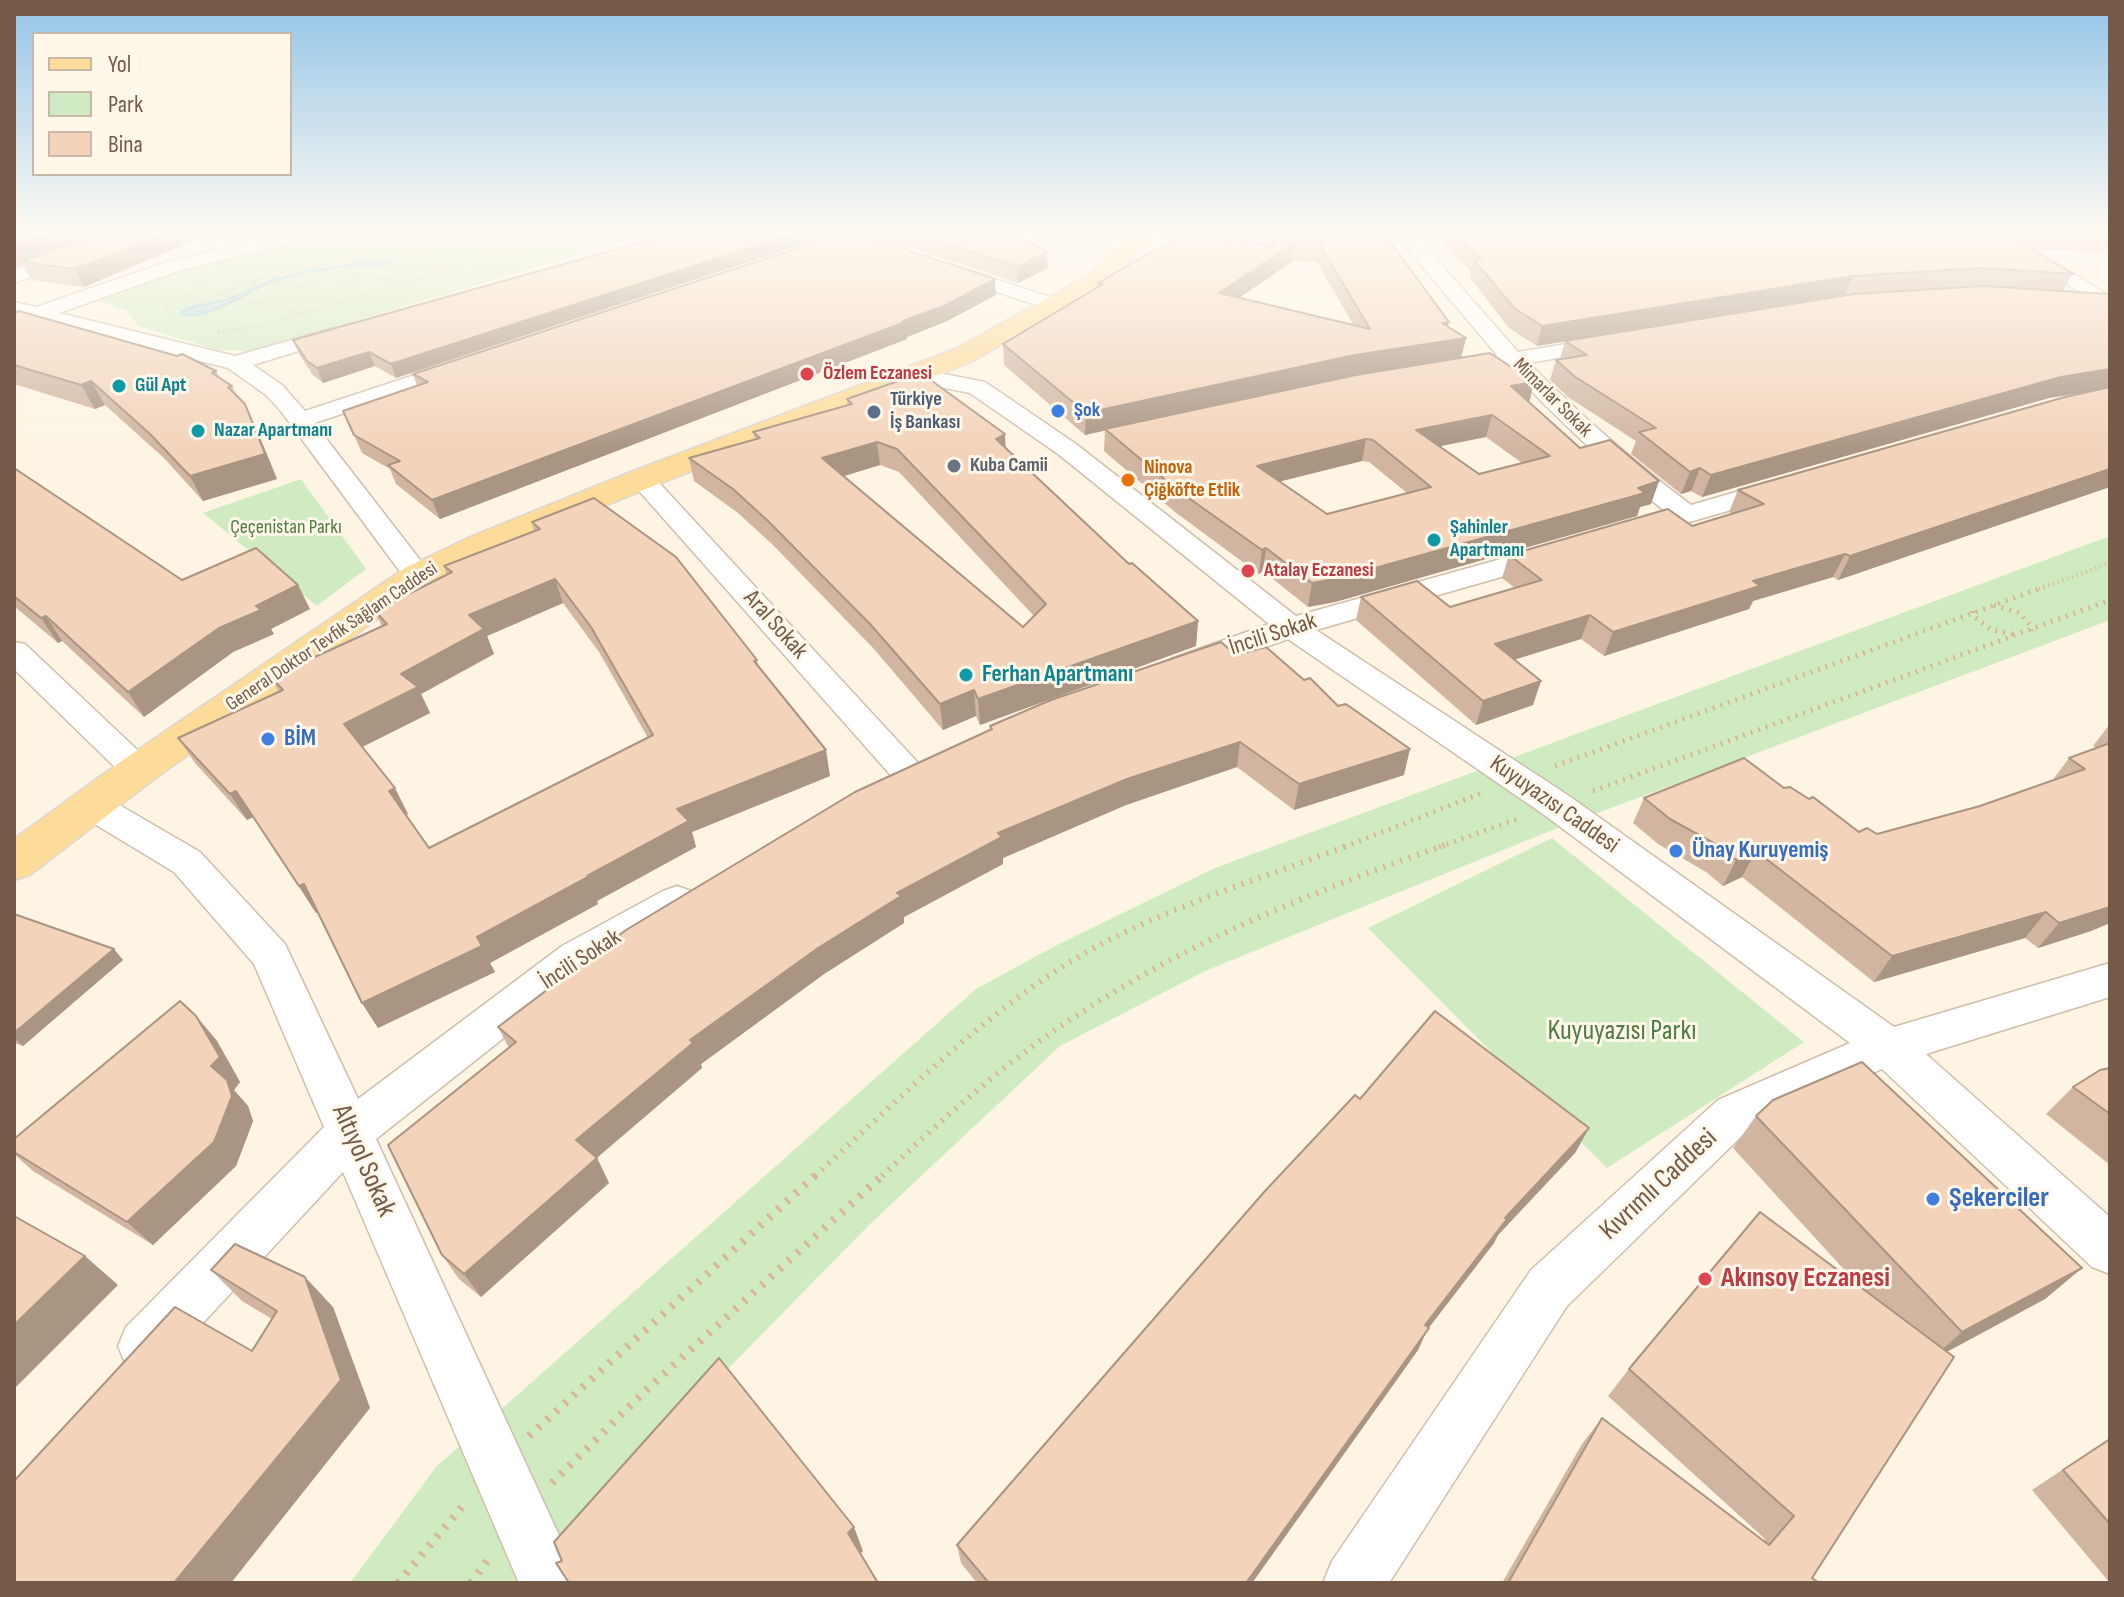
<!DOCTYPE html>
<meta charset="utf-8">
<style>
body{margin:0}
#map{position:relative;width:2124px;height:1597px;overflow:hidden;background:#fdf4e3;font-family:"Sofia Sans Condensed",sans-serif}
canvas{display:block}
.frame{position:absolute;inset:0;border:16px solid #765a48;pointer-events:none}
.legend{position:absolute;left:32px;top:32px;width:260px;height:144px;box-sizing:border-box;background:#fff7ea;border:2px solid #c8b8a9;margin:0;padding:10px 14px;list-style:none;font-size:24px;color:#765a48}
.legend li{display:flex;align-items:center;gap:16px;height:40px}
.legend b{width:40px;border:2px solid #c8b8a9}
</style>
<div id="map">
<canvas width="2124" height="1597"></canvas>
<div class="frame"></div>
<ul class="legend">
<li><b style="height:10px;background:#fddc99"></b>Yol</li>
<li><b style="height:22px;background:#d0ebc1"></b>Park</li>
<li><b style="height:22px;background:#f3d3ba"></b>Bina</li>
</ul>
</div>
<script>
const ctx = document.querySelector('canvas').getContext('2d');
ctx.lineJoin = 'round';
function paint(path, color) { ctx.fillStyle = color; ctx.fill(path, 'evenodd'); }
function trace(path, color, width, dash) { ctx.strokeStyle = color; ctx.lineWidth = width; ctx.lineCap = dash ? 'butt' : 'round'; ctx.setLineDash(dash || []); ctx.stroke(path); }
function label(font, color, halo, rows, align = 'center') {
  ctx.font = font + ' "Sofia Sans Condensed",sans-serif'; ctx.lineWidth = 6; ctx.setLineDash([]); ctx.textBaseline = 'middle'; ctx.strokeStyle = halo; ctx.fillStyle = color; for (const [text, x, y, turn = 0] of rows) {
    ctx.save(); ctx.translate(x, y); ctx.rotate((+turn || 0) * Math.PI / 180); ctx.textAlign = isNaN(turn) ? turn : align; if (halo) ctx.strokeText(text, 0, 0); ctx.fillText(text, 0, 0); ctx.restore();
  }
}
paint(new Path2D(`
 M1167,230L1318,233L1322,262L1256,261L1163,249Z`), '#f1e0f9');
paint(new Path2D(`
 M340,230H661L254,351L218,350L138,326L127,311L95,299L169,270L174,273Z
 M301,479L366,569L317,606L203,513Z
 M2110,536V620L1550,831L1205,971L1060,1046L870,1224L667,1431L531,1583H350L436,1467L976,989L1055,946L1215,868Z
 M1552,838L1804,1042L1607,1168L1368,928Z`), '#d0ebc1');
const water = new Path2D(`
 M370,261L393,262C381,270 359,265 345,266C323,268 298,273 277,280C255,287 201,325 180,313L188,308L229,299L276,278Z`);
paint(water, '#b7dee7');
trace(water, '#9dcdd9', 2);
const minor = new Path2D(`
 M121,230H146L143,234L14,283V270Z
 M300,230H331L328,234L181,270L59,313L235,356L334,328H348L352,332L348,336L253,365L282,385L305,411L454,362H470L473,367L470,372L314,423L427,569L431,575L427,581L417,584L407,581L280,410L266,395L228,368L14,314V302L36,307L167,262Z
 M849,230H869C858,244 822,259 803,255L801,251L803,247Z
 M1334,230L1499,232L1502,236L1499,240L1493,241L1418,238L1518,352L1608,337L1616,338L1619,343L1616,348L1529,363C1580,415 1633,461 1691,505L1781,479L1790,481L1794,487L1790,493L1634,538L1624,536L1620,530L1624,524L1666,512C1609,467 1557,420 1508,366L1454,376L1446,374L1443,369L1446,364L1497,355L1398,238L1343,235Z
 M1978,230H2000L2110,296V311Z
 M950,264L1062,301L1065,305L1062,309H1048L943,274L940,270Z
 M913,368L985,382L1076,444L1296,616L1544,547L1554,545L1564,547L1568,553L1564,559L1316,630L1569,796L1894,1027L2110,963V997L1926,1054L2110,1217V1274L2092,1267L1882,1069L1750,1128L1567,1306L1389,1583H1323L1332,1561L1531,1270L1718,1100L1850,1043L1543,814L1288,639L1193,673L1182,676L1171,673L1166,666L1171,659L1269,624L1058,454L970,393L905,380L902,375L905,370Z
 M642,471L651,474L919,764L925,772L919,780L907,784L895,780L633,484L629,479L633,474Z
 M14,642L25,644L150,762L156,770L150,778L138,782L126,778L14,669Z
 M91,793L104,796L200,852L285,944L358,1099L562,946L663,891L677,886L691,891L697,901L691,911L592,968L376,1139L581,1583H519L343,1172L164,1365L145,1373L126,1365L118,1346L126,1327L324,1127L254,964L174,872L78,814L73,805L78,796Z`);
const major = new Path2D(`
 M1137,230H1161L1105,285L973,361L653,486L492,552L429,582L153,780L30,875L14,880V839L123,760L405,568L468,538L631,472L955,349L1089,275Z`);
trace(minor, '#d0beac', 3);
trace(major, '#ded7d3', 3);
trace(new Path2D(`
 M342,244L395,230
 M360,276L408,281
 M239,285C256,285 273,283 290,285C315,287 341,299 360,276L347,271L349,263L386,232L446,271
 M199,287C233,301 265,302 300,314
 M220,293L289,269L353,259
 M175,321L167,311L169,306L206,284
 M219,332L267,324L517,249L515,241L490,230`), '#d8b69d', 3, [1, 3]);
trace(new Path2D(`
 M2039,589L2110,563`), '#d8b69d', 4, [1, 4]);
trace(new Path2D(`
 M1994,605L2020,613L2032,627L2031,631
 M1973,611V616L1992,630L2018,635
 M1555,766L2044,587
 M1593,791L2110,600
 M1344,847L1482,793
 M1439,847L1520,818`), '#d8b69d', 5, [2, 6]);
trace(new Path2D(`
 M815,1176C895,1103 973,1024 1065,965C1149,912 1256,881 1349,845
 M882,1176C946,1116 1011,1057 1085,1010C1196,938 1320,889 1445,845`), '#d8b69d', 6, [2, 7]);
trace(new Path2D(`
 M529,1436L817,1174
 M552,1483L642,1394L884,1174
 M398,1583L467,1501
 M471,1583L489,1558`), '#d8b69d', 8, [3, 9]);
paint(minor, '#fff');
paint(major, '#fddc99');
paint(new Path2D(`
 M14,230L212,233L84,287L32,280L22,264L14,267Z
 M870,230H1007L1048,268L1018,283L870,234Z
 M1269,230H1384L1394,247L1448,327L1466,338L1461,358L1534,382L1529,402L1580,448L1651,504L1640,507L1637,516L1335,602L1308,607L1263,571L1259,574L1175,512L1104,451L1105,430L1085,435L1004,365L1003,344L1098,287V283L1270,245ZM1293,261L1317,262L1353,324L1239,298ZM1486,437L1522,463L1479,474L1439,446ZM1362,461L1369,462L1407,493L1327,514L1280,481Z
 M1446,230H2110V251L2039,250L2011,233L2010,236L2073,274L2063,291L2110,294L2100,490L1838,580L1833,577L1753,601L1749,609L1604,656L1581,639L1514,659L1533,705L1476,725L1356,620L1361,597L1450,607L1515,588L1502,578L1509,555L1692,526L1732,514L1729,512L1738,490L2099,390L2049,398L1702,497L1691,491L1681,494L1631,454L1636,441L1568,397L1550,380L1556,360L1560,359L1565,341L1537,346L1509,328L1470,278L1471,272L1443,242Z
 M821,238L396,378L375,366L323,383L313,375L299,354L293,340Z
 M996,295L947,321L907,337V339L440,519L396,484L390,469L362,453L343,411L417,386L413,374Z
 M14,313L216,371L220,378L232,386L236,395L245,404L256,428L277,479L203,501L164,458L105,405L95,409L14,384Z
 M847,399L1006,448L1129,564L1198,621L1196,646L980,725L976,716L943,730L874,649L773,545L738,513L694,481L689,458L755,439L753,432L847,405ZM880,465L899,472L1034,616L1023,627L843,476Z
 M14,468L182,580L310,609L271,629L274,634L233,652L144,717L62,641L58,643L14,606Z
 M532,522L757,660L759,668L830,776L692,832L696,847L597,901L598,904L490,963L495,972L378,1028L362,1003L318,912L316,913L253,817L247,820L195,763L178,738L279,692L271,677L382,627L375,611L447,575L444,566L534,531ZM563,603L599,652L648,738L429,848L406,815L408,814L362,747L430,713L421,694L494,654L487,636Z
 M1236,655L1404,775L1294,810L1237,767L1126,805L1003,858V864L904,917V923L824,974L701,1064L702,1068L597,1158L609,1183L481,1297L459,1279L442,1255L509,1048L498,1027L990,730V726Z
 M2110,724V923L2091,931L2038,948L2025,938L1874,982L1742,877L1723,886L1706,872L1658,844L1633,823L1644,798L1784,788L1859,832L1877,834L1980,806L2052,781L2069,758L2097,748L2093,746Z
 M14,914L123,960L23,1046L14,1043Z
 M196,1016L217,1041L240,1082L234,1090L248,1106L253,1121L236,1166L153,1245L33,1171L14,1154V1139Z
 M2110,1068V1165L2046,1114L2073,1087Z
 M1360,1099L1589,1128L1575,1153L1498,1235L1494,1243L1427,1330L1418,1350L1252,1583H977L961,1563L957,1545Z
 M1756,1116L2082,1268L2045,1299L1946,1352L1812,1578L1819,1583H1502L1582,1444L1602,1418L1763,1541L1765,1539L1608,1396L1629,1369L1859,1286L1733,1148Z
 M211,1270L333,1307L370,1408L252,1351L272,1319L242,1301Z
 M2110,1438V1583L2032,1490Z`), '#d1b5a0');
paint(new Path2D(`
 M59,230H112L22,262V264L14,267V246Z
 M173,230H228L212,233L84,287L75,269Z
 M805,230H828L821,238L396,378L391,364Z
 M1295,242L1293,261L1218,312L1219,293Z
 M1047,252L1048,268L1018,283V267Z
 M1853,276L1845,295L1537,346L1542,326Z
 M995,279L996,295L947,321L907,337V339L440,519L432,500L903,321Z
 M1449,322L1445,341L1466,338L1461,358L1352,376L1085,435L1086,413Z
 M369,352L375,366L323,383L317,368Z
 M2110,369V388L2049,398L1702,497L1711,475L2061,377Z
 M91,381L105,405L95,409L81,385Z
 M1534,382L1529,403L1511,386Z
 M245,404L256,428L277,479L203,501L190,476Z
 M1492,415L1486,437L1411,452L1416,430Z
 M1005,434L1006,457L996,439Z
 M1366,439L1362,461L1254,488L1257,466Z
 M877,442L880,465L825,482L822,458Z
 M1700,468L1691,491L1681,494L1690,472Z
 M2110,469V487L1838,580L1850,556Z
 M1659,481L1651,504L1640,507L1637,516L1335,602L1308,607L1312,583Z
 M1266,548L1263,571L1259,574L1262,550Z
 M1845,554L1833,577L1753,601L1749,609L1604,656L1613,632L1753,581Z
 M555,579L563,603L487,636L494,654L421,694L430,713L358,749L344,724L469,615Z
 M298,585L310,609L271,629L274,634L233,652L144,717L128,692L219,628L256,606Z
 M1590,615L1581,639L1488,668L1495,644Z
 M46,616L62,641L58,643L41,618Z
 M1198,621L1196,646L980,725L978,699Z
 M1541,681L1533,705L1476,725L1483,701Z
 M974,690L976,716L943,730L940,704Z
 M1240,742L1237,767L1126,805L1003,858V864L904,917V923L824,974L701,1064L702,1068L588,1165L576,1140L690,1040L897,893L998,833L1127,779Z
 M1410,749L1404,775L1294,810L1299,784Z
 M826,750L830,776L692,832L696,847L597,901L598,904L490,963L495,972L378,1028L362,1003L587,876L677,809Z
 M395,788L408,814L403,816L389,791Z
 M236,791L253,817L247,820L230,794Z
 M1756,851L1742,877L1723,886L1736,860Z
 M304,884L321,910L316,913L299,886Z
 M2110,907V923L2091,931L2038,948L2059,923Z
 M2046,912L2025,938L1874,982L1892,956Z
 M114,949L123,960L23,1046L14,1038V1033Z
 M196,1016L217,1041L240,1082L234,1090L248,1106L253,1121L236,1166L153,1245L127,1222L211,1066Z
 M1589,1128L1575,1153L1498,1235L1494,1243L1427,1330L1418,1350L1252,1583H1246L1425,1325L1505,1218Z
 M597,1158L609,1183L481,1297L464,1274Z
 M85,1256L118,1285L14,1389V1325Z
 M2082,1268L2045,1299L1928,1362L1962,1332Z
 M305,1277L333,1307L370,1408L231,1583H174Z
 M854,1527L863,1551L857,1557L848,1533Z`), '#aa9482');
const building = new Path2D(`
 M14,230H59L14,246Z
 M110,230H173L75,269L22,262Z
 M685,230H805L391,364L369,352L317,368L307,361L293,340Z
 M905,230H1007L1047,252L1018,267Z
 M1272,230H1384L1394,247L1449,322L1442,323L1466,338L1355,355L1086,413L1003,344L1103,284L1098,283L1182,234L1273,246ZM1295,242L1319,243L1370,329L1219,293Z
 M1452,230H2010L2012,231H2003L2073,274L1982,268L1853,276L1542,326L1514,308L1474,260L1481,259Z
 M2045,230H2110V232H2048Z
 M850,231L995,279L946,305L903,321L905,322L432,500L388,465L400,461L354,435L343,411L428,382L413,374Z
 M1983,286L2110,294V369L2061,377L1711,475L1700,468L1690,472L1639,432L1656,428L1574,376L1556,360L1587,355L1565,341L1854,294Z
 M19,311L177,356L182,354L216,371L212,373L232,386L228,387L245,404L265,454L190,476L150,434L91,381L81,385L14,365V313Z
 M1490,353L1534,382L1511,386L1580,448L1610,440L1659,481L1638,488L1645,493L1339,578L1312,583L1266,548L1262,550L1176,489L1105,429L1356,375ZM1492,415L1550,456L1479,474L1416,430ZM1366,439L1373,440L1431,487L1327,514L1257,466Z
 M921,373L1005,434L996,439L1129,564L1132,563L1198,621L978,699L974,690L940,704L870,624L768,521L733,489L689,458L760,438L753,432L852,404L847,399ZM877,442L897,449L1046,604L1023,627L822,458Z
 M2110,387V469L1850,556L1845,554L1753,581L1760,586L1613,632L1590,615L1495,644L1541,681L1483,701L1361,597L1417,581L1450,607L1542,580L1509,555L1668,509L1692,526L1764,504L1738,490L2065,397Z
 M14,468L182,580L256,548L298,585L256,606L261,610L219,628L128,692L46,616L41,618L14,596Z
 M594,498L676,557L757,660L754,661L826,750L677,809L689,821L587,876L588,877L477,937L482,946L362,1003L304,884L299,886L236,791L230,794L178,738L283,690L271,677L387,624L375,611L452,572L444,566L540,529L532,522ZM555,579L591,627L653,735L429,848L389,791L395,788L344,724L418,687L401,674L484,629L469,615Z
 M1221,642L1236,655L1266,647L1304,680L1310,678L1338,706L1346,704L1410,749L1299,784L1240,742L1127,779L998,833L1002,837L897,893L901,896L818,948L690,1040L693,1043L576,1140L597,1158L464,1274L442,1255L388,1145L516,1042L498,1027L626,930L855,792L992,729L990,726L1051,700Z
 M2110,743V907L2059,923L2046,912L1892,956L1756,851L1736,860L1719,846L1670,819L1644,798L1744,758L1784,788L1790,787L1809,799L1813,797L1859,832L1867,828L1877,834L1980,806L2085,769L2069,758Z
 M14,914L114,949L14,1033Z
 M180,1001L196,1016L220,1057L211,1066L227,1080L232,1096L214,1142L127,1222L14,1152V1139Z
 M1435,1011L1589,1128L1505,1218L1507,1219L1425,1325L1429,1328L1246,1583H989L957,1545L1265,1191L1355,1095L1360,1099Z
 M1862,1062L2082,1268L1962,1332L1756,1116L1773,1100Z
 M2110,1068V1114L2073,1087L2100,1070Z
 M1760,1212L1954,1357L1812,1578L1819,1583H1508L1602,1418L1769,1545L1794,1516L1629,1369Z
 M14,1216L85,1256L14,1325Z
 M235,1244L305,1277L341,1380L174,1583H14V1481L175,1307L252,1351L277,1311L211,1270Z
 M719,1358L854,1527L848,1533L878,1583H569L556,1563L562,1561L554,1542Z
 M2110,1439V1524L2063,1470Z`);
paint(building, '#f3d3ba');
trace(building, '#aa9482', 2);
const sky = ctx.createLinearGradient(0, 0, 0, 454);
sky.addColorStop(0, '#94c5e8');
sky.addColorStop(0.51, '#fefaf2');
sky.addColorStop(1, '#fefaf200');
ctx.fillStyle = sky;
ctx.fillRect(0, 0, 2124, 454);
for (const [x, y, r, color] of [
 [807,374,8,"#e0444e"],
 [119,386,8,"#0f9aa8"],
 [1058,411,8,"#3f7fe0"],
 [874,412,8,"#5c6f8a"],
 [198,431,8,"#0f9aa8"],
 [954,466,8,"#6b7280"],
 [1128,480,8,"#e8710a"],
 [1434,540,8,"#0f9aa8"],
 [1248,571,8,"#e0444e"],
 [966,675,8,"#0f9aa8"],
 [268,739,8,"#3f7fe0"],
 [1676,851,8,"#3f7fe0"],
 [1933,1199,8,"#3f7fe0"],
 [1705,1279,8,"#e0444e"]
]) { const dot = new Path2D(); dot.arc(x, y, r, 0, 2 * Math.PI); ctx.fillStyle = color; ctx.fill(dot); trace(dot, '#fff7ea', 3); }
label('bold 20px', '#be3a42', '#fff7ea', [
 ["Özlem Eczanesi",823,374],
 ["Atalay Eczanesi",1264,571]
], 'left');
label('bold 20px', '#0d838f', '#fff7ea', [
 ["Gül Apt",135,386],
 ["Nazar Apartmanı",214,431],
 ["Şahinler",1450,528],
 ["Apartmanı",1450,551]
], 'left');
label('20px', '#765a48', '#fff7ea', [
 ["Mimarlar Sokak",1552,398,45],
 ["General Doktor Tevfik Sağlam Caddesi",332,637,-34]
]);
label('bold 20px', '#4e5e75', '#fff7ea', [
 ["Türkiye",890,400],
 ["İş Bankası",890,423]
], 'left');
label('bold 20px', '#366cbe', '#fff7ea', [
 ["Şok",1074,411]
], 'left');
label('bold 20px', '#5b616d', '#fff7ea', [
 ["Kuba Camii",970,466]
], 'left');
label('bold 20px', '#c56008', '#fff7ea', [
 ["Ninova",1144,468],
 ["Çiğköfte Etlik",1144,491]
], 'left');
label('20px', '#4f7c40', '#fff7ea', [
 ["Çeçenistan Parkı",286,528]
]);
label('24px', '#765a48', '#fff7ea', [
 ["Aral Sokak",775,625,48],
 ["İncili Sokak",1273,635,-18],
 ["Kuyuyazısı Caddesi",1554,805,35],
 ["İncili Sokak",581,960,-33]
]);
label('bold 24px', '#0d838f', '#fff7ea', [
 ["Ferhan Apartmanı",982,675]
], 'left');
label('bold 24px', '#366cbe', '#fff7ea', [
 ["BİM",284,739],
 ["Ünay Kuruyemiş",1692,851]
], 'left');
label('28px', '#4f7c40', '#fff7ea', [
 ["Kuyuyazısı Parkı",1622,1032]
]);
label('28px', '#765a48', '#fff7ea', [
 ["Altıyol Sokak",363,1161,66],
 ["Kıvrımlı Caddesi",1659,1185,-43]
]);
label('bold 28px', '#366cbe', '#fff7ea', [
 ["Şekerciler",1949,1199]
], 'left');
label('bold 28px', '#be3a42', '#fff7ea', [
 ["Akınsoy Eczanesi",1721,1279]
], 'left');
</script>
